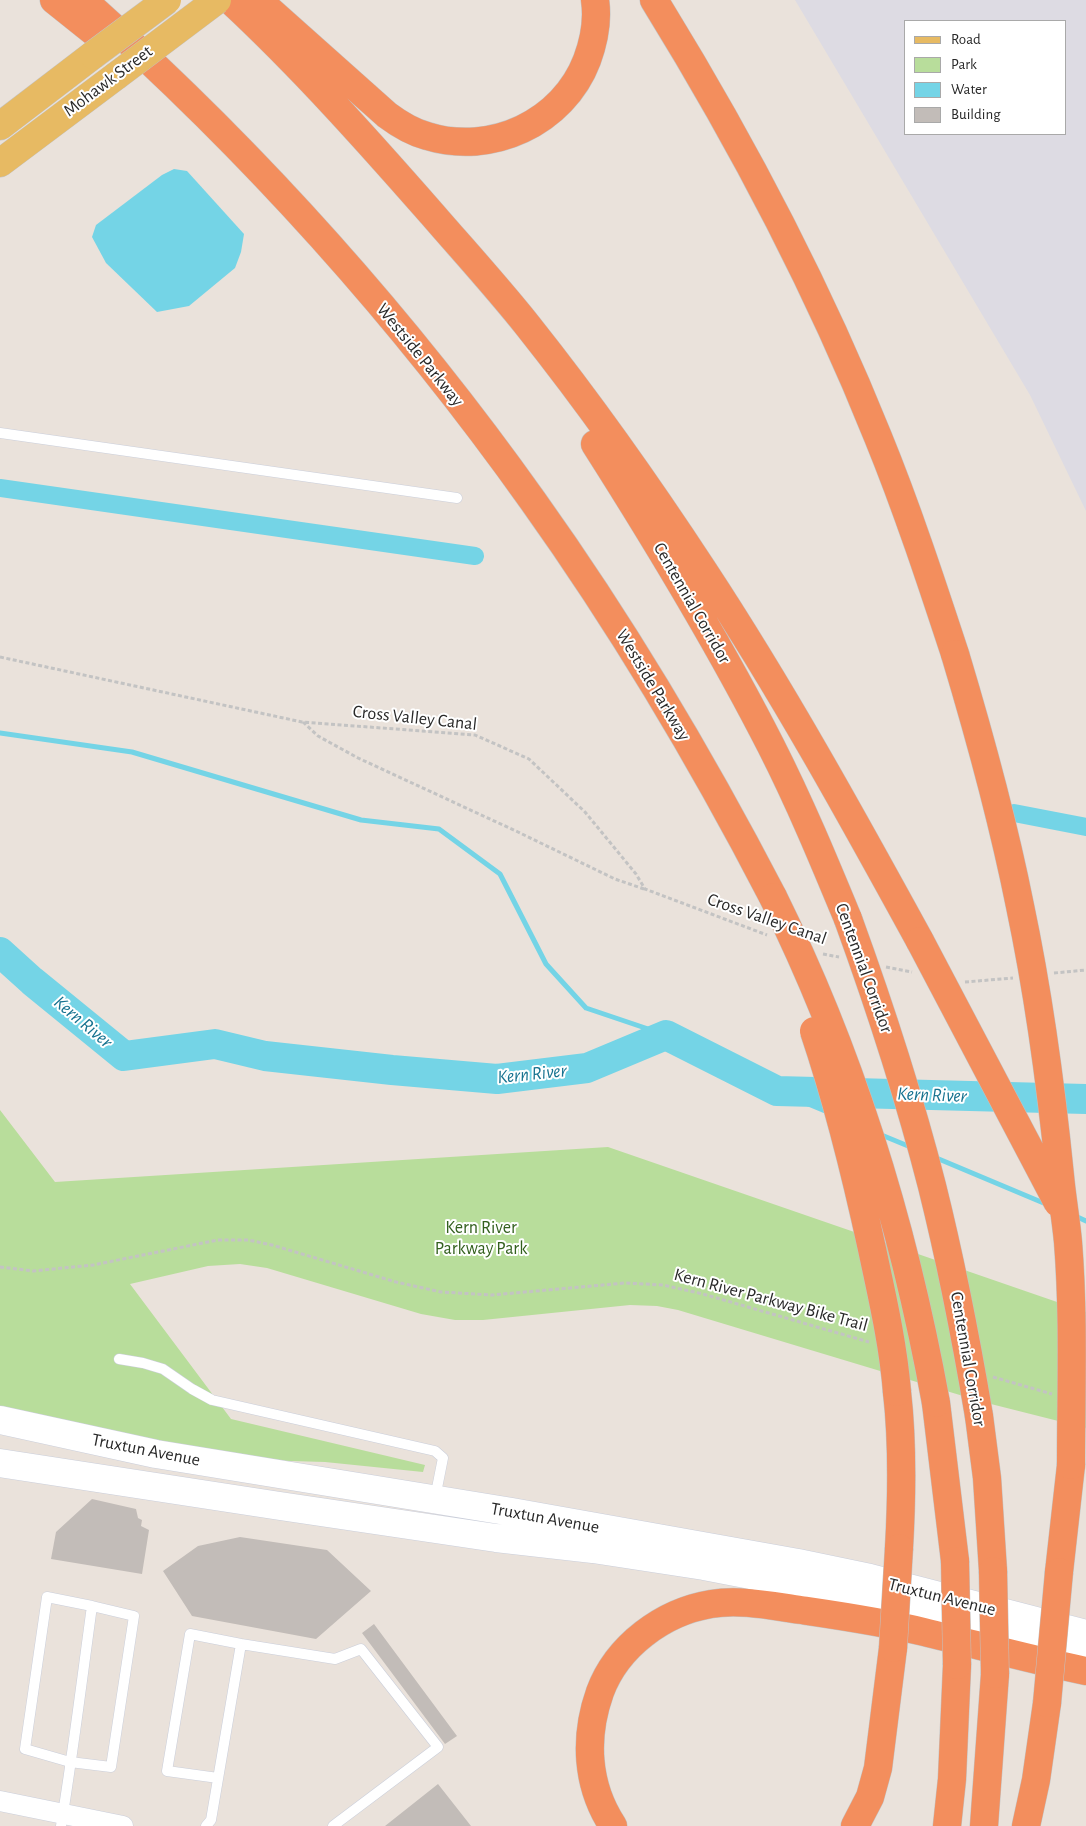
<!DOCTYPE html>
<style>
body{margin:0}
#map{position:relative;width:1086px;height:1826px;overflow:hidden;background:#eae2db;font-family:"Alegreya Sans",sans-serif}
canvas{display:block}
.legend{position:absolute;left:904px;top:20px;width:162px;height:115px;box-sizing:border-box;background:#fff;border:1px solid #a9a9a9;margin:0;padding:6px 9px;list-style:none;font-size:15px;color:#292929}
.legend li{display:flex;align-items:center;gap:10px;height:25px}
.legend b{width:25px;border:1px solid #a9a9a9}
</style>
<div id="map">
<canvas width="1086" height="1826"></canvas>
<ul class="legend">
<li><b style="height:6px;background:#e7ba63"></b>Road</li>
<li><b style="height:14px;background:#b8dd9b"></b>Park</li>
<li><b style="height:14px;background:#74d4e6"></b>Water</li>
<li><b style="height:14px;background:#c2bcb8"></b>Building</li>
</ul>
</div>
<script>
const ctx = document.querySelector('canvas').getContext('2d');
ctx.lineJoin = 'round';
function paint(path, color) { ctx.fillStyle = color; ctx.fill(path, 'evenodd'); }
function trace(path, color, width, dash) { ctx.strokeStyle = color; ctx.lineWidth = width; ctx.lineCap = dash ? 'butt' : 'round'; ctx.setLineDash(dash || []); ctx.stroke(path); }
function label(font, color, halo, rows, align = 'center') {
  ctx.font = font + ' "Alegreya Sans",sans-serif'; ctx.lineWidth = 4; ctx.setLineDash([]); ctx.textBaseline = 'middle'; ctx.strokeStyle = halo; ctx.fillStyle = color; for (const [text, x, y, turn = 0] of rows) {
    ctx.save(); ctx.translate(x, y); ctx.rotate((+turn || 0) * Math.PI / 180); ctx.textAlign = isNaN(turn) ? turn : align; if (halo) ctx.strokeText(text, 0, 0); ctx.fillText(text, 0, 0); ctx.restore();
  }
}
paint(new Path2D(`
 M795,0H1086V511L1030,395ZM905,21H1065V134H905Z`), '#dddbe3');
paint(new Path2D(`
 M0,1110L55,1182L608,1147L1086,1312V1428L983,1402L678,1310L657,1306L630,1305L483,1320H455L421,1314L267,1268L240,1264L208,1266L130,1284L231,1419L425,1465L423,1472L325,1462L257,1460L0,1415Z`), '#b8dd9b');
paint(new Path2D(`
 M174,169L187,171L244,234L241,252L235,268L189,306L157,312L106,263L92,237L96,225L162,175Z`), '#74d4e6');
trace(new Path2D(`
 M0,733L132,752L361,820L439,829L500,874L546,964L586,1008L666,1035
 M777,1091L830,1113
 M879,1134L913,1148
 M934,1157L1046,1204
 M1073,1215L1086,1221`), '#74d4e6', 5);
trace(new Path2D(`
 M0,488L475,556
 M1014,813L1086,827`), '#74d4e6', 18);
trace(new Path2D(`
 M0,952L32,981L124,1056L215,1044L265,1056L392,1070L497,1079L587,1068L666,1035L777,1091L1086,1099`), '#74d4e6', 30);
paint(new Path2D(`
 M92,1499L136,1509L138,1518L142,1520L141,1526L149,1530L142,1574L51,1559L56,1532Z
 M240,1537L327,1550L371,1591L316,1639L192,1616L163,1571L198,1546Z
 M374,1624L457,1736L445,1744L362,1633Z
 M438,1784L471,1826H385Z`), '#c2bcb8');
const lane = new Path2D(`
 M0,433L457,498
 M119,1359L143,1363L163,1369L192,1389L212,1400L435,1451L443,1458L435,1498
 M241,1644L335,1659L361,1649L438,1747L333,1826
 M61,1826C73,1753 82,1679 92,1606L47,1597L25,1749L70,1762L111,1767L134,1616L92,1606
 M206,1826L211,1820L241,1644L190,1634L167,1771L218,1778`);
const street = new Path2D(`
 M0,1801L123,1826`);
const secondary = new Path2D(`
 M0,1420L156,1454L512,1512L798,1563L870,1578L1086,1634
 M0,1463L280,1506L496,1538L593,1549L704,1566L875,1599L1086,1657`);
const primary = new Path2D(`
 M0,126L93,55
 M0,163L116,76`);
const highway = new Path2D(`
 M54,0L94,32
 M83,0C251,149 403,318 533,501C623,627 702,760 773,897
 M230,0C302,67 367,140 432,214C464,251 497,287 528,326C590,404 648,486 703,570C782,690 851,815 920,941
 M258,0L387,115C399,124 412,132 427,136C491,156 563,123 587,60C594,41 598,20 595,0
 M654,0C740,139 817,285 878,437C907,508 931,581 955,654
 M595,444C658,543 718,642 771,746C800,803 824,861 848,919
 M897,1392C903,1444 902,1495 899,1548
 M936,1403L955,1561
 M979,1416L987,1478L993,1571
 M1059,1572L1071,1465
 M613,1826C586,1785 584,1737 600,1692C617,1646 663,1612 711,1604C740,1599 772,1606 801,1610C842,1616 884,1622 924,1632C978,1645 1032,1660 1086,1671
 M855,1826L870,1797L878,1768L893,1648
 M947,1826L952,1779L957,1665
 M984,1826L995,1674
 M1026,1826L1036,1780L1047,1703`);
trace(lane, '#caceda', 11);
trace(street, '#caceda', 21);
trace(secondary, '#caceda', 29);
trace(primary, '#c3c3c3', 29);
trace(highway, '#c3c3c3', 29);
trace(new Path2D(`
 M0,657L302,722L475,735L529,759L585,812L636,874L645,889L767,935
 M303,722L318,736L358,758L518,832L615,879L644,889
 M823,954L839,957
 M886,967L912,972
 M1054,973L1086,970
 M965,982L1013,978
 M0,1267L33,1271L93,1265L218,1240H248L272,1245L396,1282L441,1292L492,1295L625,1283L663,1285L703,1294L869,1342
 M993,1377L1052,1394`), '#c3c3c3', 3, [4, 2.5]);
trace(lane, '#fff', 10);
trace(street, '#fff', 20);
trace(secondary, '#fff', 28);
trace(primary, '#e7ba63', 28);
trace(highway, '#f38e5d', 28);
const primaryBridge = new Path2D(`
 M93,55L167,0
 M116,76L217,0`);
const highwayBridge = new Path2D(`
 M955,654C980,737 1003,821 1020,906C1039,996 1051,1086 1060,1176C1062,1198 1066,1220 1068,1242C1074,1316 1071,1391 1071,1465
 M773,897C853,1058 904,1227 936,1403
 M848,919C880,1007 909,1096 932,1186C951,1262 966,1339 979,1416
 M920,941L1058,1203
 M814,1031C838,1102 856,1175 872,1249C882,1296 893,1343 897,1392
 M955,1561L957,1665
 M993,1571L995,1674
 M893,1648L899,1548
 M1047,1703L1059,1572`);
trace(primaryBridge, '#c3c3c3', 29, []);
trace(highwayBridge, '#c3c3c3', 29, []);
trace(primaryBridge, '#e7ba63', 28);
trace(highwayBridge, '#f38e5d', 28);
label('18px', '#292929', '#fff', [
 ["Mohawk Street",108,81,-37],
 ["Westside Parkway",420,355,51],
 ["Centennial Corridor",692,603,60],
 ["Westside Parkway",653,685,59],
 ["Cross Valley Canal",415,718,6],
 ["Cross Valley Canal",767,919,19],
 ["Centennial Corridor",864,968,70],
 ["Kern River Parkway Bike Trail",771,1300,15],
 ["Centennial Corridor",968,1359,80],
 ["Truxtun Avenue",146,1450,11],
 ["Truxtun Avenue",545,1518,10],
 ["Truxtun Avenue",942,1597,14]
]);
label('18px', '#33601e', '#fff', [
 ["Kern River",481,1228],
 ["Parkway Park",481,1249]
]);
label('italic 19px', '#16728f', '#fff', [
 ["Kern River",83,1022,40],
 ["Kern River",532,1074,-6],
 ["Kern River",932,1095,2]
]);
</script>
